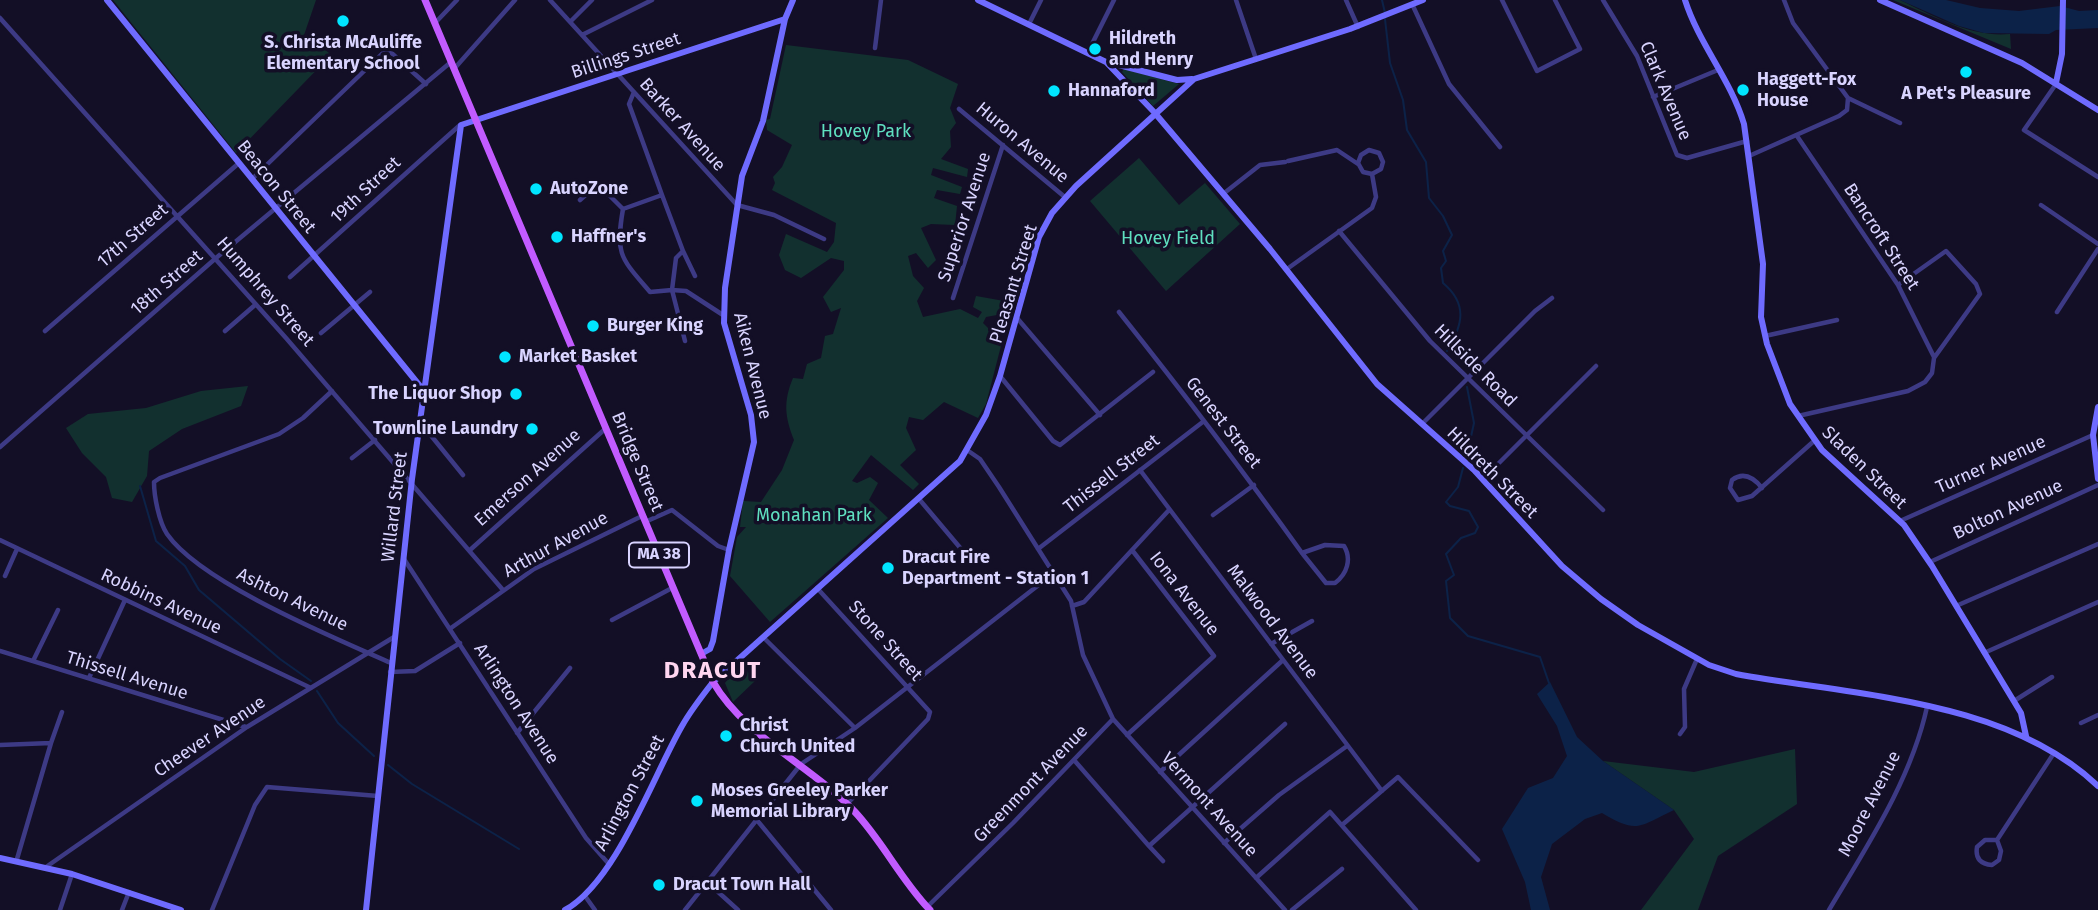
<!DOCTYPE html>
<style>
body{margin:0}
canvas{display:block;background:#130f26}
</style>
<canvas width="2098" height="910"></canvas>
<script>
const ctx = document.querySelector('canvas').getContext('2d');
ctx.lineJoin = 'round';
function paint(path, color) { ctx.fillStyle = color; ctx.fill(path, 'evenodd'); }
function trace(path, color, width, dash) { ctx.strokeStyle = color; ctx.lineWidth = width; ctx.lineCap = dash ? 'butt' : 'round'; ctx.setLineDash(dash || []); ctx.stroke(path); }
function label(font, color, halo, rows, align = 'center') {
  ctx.font = font + ' "Fira Sans",sans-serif'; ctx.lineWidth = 7; ctx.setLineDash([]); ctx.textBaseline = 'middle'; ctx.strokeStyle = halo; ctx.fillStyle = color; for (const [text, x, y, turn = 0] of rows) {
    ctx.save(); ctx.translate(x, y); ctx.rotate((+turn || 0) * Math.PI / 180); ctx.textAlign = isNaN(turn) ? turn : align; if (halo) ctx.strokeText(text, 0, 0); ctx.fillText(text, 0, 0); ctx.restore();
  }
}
paint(new Path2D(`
 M113,0H316L304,35L314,39L331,55L236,153Z
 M1893,0H1900C1933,16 1973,38 2010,34L2011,49Z
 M786,45L908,60L958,84L950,108L956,123L950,131L951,147L941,159L968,169L967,177L933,168L931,175L962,187L960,194L937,190L934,198L957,206L955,225L931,224L921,228L936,260L928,268L916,253L908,256L913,276L924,288L917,301L923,317L960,309L978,318L982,312L973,307L976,296L1004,301L1002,314L986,317L983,323L1002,342L986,404L978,418L944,402L923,420L909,417L906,428L916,450L900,465L919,484L913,490L871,455L852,481L857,483L870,477L878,483L869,500L888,518L770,622L730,576L737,537L746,527H740L743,501L761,502L782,470L794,440C785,417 783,402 793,378L803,379L807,364L821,358L825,336L833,334L841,308L831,312L823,297L844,270V261L831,258L801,278L785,270L779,255L786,234L827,252L834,242L836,223L772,190L775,183L773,177L782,167L792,145L767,130L766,120L770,119Z
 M1124,69L1179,84L1153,106L1122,72Z
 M1139,158L1179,205L1205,183L1240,224L1166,291L1090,201Z
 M248,386L241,406L182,429L149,451L147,476L132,502L112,498L106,477L82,453L66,428L88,414L146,408L201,391Z
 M740,664L756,680L733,702L725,683Z
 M1795,749L1797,804L1718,856L1698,910H1641L1694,839L1674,810L1603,761L1694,772Z`), '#12302f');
paint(new Path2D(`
 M1900,0H1946L1980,8L2019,11L2060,6L2079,11L2098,10V28L2056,30L2049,34L1984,33L1959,26Z
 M1550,682L1577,737L1603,761L1674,810C1638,827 1638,834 1602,813L1585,819L1552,844L1541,877L1550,910H1531L1525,882L1502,829L1528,788L1553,778L1567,756L1557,726L1537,694Z`), '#0c2248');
trace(new Path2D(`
 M1382,0L1385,13
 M1385,19L1390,63L1403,100L1407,130L1426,162L1429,198L1443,216L1452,235L1443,251L1446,261L1441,268L1443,283C1468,304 1463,325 1447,351
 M1467,455L1474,423L1467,387
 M1463,468L1458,487L1446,502L1450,506L1469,511L1478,527L1475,533L1461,538L1446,554L1454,575L1446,581L1450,618L1468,636L1540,657L1549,683
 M140,486L156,541L185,566L199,590L280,659L311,681
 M317,691L338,723L374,756
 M388,765L412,784L519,849`), '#0c2248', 2);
trace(new Path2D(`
 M550,0L737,205L774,215L824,239
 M1236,0L1256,59
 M1346,0L1358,27
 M1502,0L1537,71L1580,49L1555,0
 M1603,0L1637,56L1677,155L1687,158L1747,141
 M1784,0L1793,23L1848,98L1900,123
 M1413,6L1449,84L1500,147
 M0,18L286,338L503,590
 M570,22L592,0
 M435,23L457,0
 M1029,24L1041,0
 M582,35L652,0
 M875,48L881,0
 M1088,52L1114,0
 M454,69L515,0
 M2056,84L2024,130L2098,177
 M634,92L629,104L662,195L623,209C615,255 621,258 650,292L672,290L685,341
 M1653,97L1718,70
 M959,109L1066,198
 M1797,136L1898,285L1934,357
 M1749,156L1839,116L1847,110L1848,98
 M1288,161L1337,150L1358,164
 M252,179L387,49L426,84
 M1223,194L1260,165L1285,162
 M662,195L683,251L676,258L672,290L686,291L723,315
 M580,200L590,191L609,195L623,209
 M2041,205L2098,244
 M1339,231L1430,341L1603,510
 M683,251L695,276
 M1287,269L1372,208L1376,197L1372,174L1381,169L1383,162L1379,153L1369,150L1361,155L1358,163L1363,172L1372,174
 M290,277L460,125
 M953,298L1003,145
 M1119,312C1182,391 1243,471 1302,553C1310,563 1318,573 1326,583H1335C1347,574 1352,559 1344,546L1325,545L1302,553
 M2057,312L2098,249
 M1017,318L1100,415
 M45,331L239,163
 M225,331L255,305
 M321,333L370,292
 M1765,336L1837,320
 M1000,376L1053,441L1060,445L1153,372
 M332,391L303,418L279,434L160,478L154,482C154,496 159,522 167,534C201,583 335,638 391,663
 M1798,416L1908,391L1925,382L1932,373L1934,358L1980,294L1976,284L1946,251L1898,285
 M420,422L463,475
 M1422,424L1535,311L1552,298
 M0,447L216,258L451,62
 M967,450L980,459L999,487L1071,601L1083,655L1113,719L1285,910
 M352,458L375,440
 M1140,470L1382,791
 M1483,479L1596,366
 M1762,488C1754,478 1744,471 1732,480L1730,488L1738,500L1752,496L1814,441
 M919,499L962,550
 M1213,515L1254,485
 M1900,521L2093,435
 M645,522L672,510L718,546L729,550
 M0,540L311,688
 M1038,549L1204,421
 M470,550L605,429
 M404,559L586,838L608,863
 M1930,562L2098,485
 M5,576L17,549
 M817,588L930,712L928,719L847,804
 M1072,606L1084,602L1169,510
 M1956,606L2098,544
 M612,620L672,588
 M451,628L534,569L642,516
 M763,637L855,728
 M1271,644L1312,621
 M0,651L246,727
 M1984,653L2098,602
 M33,661L58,610
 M390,672L415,671L460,643
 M89,678L125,600
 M2014,701L2052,677
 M2081,723L2098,715
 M517,733L570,668
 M1680,734L1685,727L1684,689L1697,659
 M1127,735L1214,656L1132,550
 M51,743L62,712
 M0,745L51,743L17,859
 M1074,760L1149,846L1285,724
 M1160,772L1283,660
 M756,819L831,910
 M1342,825L1398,777L1478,860
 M1997,840H1985L1977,847C1975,859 1981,864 1992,865L1999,860L2001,851L1997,840L2054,753
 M1224,843L1279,795L1347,746
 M1149,846L1163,861
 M46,867L247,727L394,637
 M1256,878L1330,812L1416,910
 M706,881L738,910
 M585,896L595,910
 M927,907L1013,823L1113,719
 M60,910L72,874
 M122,910L129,892
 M212,910L255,805L267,787L378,796
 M685,910L801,764L855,728L1054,573
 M1292,910L1342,869
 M1829,910C1867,846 1911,780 1927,707`), '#3d3a85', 4.5);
trace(new Path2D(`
 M107,0L424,391
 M978,0L1106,62L1154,112L1270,249L1377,384L1474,470L1562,566L1601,599L1638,625L1709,665L1736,674C1856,696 2006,699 2098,786
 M1685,0C1699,44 1731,80 1744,124L1763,264L1761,317L1767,344L1790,404L1822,450L1904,525L1932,566L2021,713L2026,736
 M1880,0L2022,63L2098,110
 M1107,62L1177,80L1192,79
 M2056,83L2062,54L2063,0
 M2098,407L2093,435L2098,479
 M701,654L710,649L713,641L729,550L754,442L751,415L724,323L725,288L742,176L763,121L785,19L793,0
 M0,858L72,874L181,910
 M366,910L412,479L461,125L785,19
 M565,910C616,882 653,776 682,726C691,710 702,696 713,682L960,461L986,415L1000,376L1039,237L1052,213L1076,186L1194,79L1350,29L1423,0`), '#6f6bff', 6);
trace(new Path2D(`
 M425,0L713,682C745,737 812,766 855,812C883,842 901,880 930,910`), '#c25bff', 7);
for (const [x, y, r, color] of [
 [343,21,7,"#00e5ff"],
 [1095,49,7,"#00e5ff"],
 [1966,72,7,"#00e5ff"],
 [1743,90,7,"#00e5ff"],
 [1054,91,7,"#00e5ff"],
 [536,189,7,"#00e5ff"],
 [557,237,7,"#00e5ff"],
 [593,326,7,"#00e5ff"],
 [505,357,7,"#00e5ff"],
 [516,394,7,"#00e5ff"],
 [532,429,7,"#00e5ff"],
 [888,568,7,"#00e5ff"],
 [726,736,7,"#00e5ff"],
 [697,801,7,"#00e5ff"],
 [659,885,7,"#00e5ff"]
]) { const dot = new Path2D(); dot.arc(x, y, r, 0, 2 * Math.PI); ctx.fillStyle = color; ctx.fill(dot); trace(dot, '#130f26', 2.5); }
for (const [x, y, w] of [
 [659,555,60]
]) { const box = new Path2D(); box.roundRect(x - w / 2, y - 12.5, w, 25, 5); ctx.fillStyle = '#130f26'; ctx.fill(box); trace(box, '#d9d4ff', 2); }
label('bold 16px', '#d9d4ff', null, [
 ["MA 38",659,555]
]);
label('bold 18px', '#d9d4ff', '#130f26', [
 ["Hildreth",1109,39],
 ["and Henry",1109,60],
 ["S. Christa McAuliffe",343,43,"center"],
 ["Elementary School",343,64,"center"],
 ["Haggett-Fox",1757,80],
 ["House",1757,101],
 ["Hannaford",1068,91],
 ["A Pet's Pleasure",1966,94,"center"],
 ["AutoZone",550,189],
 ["Haffner's",571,237],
 ["Burger King",607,326],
 ["Market Basket",519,357],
 ["The Liquor Shop",502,394,"right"],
 ["Townline Laundry",518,429,"right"],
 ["Dracut Fire",902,558],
 ["Department - Station 1",902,579],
 ["Christ",740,726],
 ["Church United",740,747],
 ["Moses Greeley Parker",711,791],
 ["Memorial Library",711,812],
 ["Dracut Town Hall",673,885]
], 'left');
label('18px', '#d9d4ff', '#130f26', [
 ["Billings Street",626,56,-18],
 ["Clark Avenue",1665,91,67],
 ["Barker Avenue",682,125,48],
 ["Huron Avenue",1022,143,40],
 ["Beacon Street",276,187,51],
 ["19th Street",366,190,-43],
 ["Superior Avenue",965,217,-72],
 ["17th Street",133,236,-41],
 ["Bancroft Street",1881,237,57],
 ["18th Street",167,283,-41],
 ["Pleasant Street",1014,284,-73],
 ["Humphrey Street",265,292,49],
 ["Aiken Avenue",752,366,76],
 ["Hillside Road",1475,366,45],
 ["Genest Street",1223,423,52],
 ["Bridge Street",637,462,67],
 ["Turner Avenue",1991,465,-24],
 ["Sladen Street",1864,468,44],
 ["Hildreth Street",1492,473,45],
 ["Thissell Street",1112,474,-38],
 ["Emerson Avenue",528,478,-42],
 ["Willard Street",395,507,-83],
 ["Bolton Avenue",2008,510,-25],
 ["Arthur Avenue",556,545,-29],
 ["Iona Avenue",1184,594,52],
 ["Ashton Avenue",292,600,26],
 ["Robbins Avenue",161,602,25],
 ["Malwood Avenue",1272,622,53],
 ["Stone Street",885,641,48],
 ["Thissell Avenue",127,676,17],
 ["Arlington Avenue",516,704,57],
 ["Cheever Avenue",210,737,-34],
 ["Greenmont Avenue",1031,784,-46],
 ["Arlington Street",630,793,-62],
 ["Moore Avenue",1870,804,-63],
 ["Vermont Avenue",1209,805,48]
]);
label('18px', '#5fe0c0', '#130f26', [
 ["Hovey Park",866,132],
 ["Hovey Field",1168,239],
 ["Monahan Park",814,516]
]);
ctx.letterSpacing = '2px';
label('bold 24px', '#ffd6f0', '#130f26', [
 ["DRACUT",713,671]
]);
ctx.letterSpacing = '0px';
</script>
